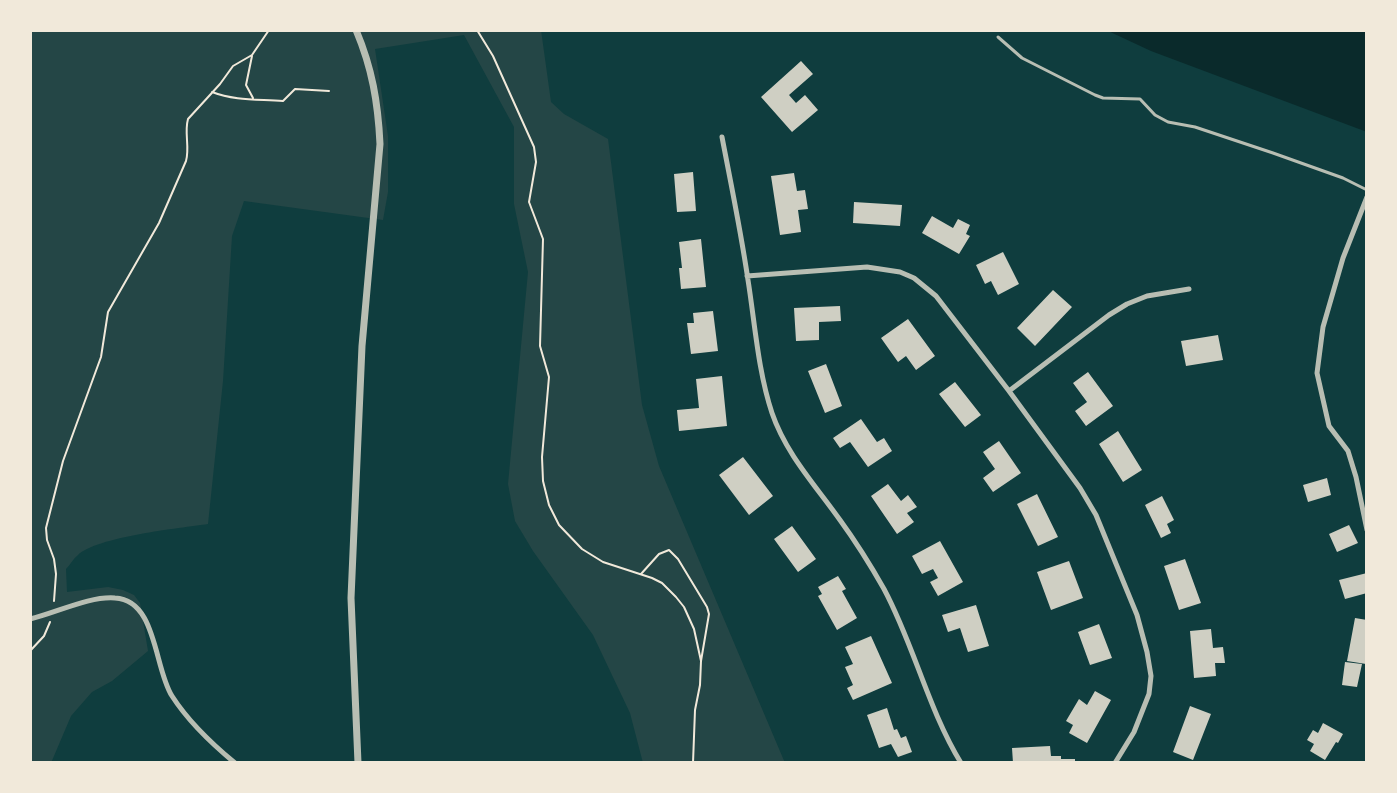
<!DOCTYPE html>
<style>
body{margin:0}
#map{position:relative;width:1397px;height:793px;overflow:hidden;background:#0f3d3e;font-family:"Source Serif 4",serif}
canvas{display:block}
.frame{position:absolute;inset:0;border:32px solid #f1e9da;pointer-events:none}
</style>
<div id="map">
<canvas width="1397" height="793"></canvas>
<div class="frame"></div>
</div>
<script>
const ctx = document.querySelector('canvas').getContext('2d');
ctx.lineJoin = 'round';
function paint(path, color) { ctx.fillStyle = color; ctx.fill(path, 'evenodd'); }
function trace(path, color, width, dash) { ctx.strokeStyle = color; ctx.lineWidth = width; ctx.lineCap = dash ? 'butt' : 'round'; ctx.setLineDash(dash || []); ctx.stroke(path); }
paint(new Path2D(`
 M30,30H541L551,102L564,114L608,139L642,405L659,466L785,763H643L630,713L593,635L533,551L515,521L508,484L528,272L514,204V127L464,35L375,49L388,136V192L383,220L244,201L232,236L223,381L208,524C180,528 96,537 78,555C73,559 70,565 66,569L67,592L108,587L123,590L134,595L140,603L148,651L112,681L92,692L71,716L51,763H30Z`), '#244646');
paint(new Path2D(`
 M1106,30H1367V132L1151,51Z`), '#0a2a2b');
paint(new Path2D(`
 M801,61L813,74L789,95L796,103L805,95L818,110L792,132L761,97Z
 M693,172L696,211L677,212L674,174Z
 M794,173L797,191L805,190L808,209L798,210L801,232L780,235L771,176Z
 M854,202L902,205L900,226L853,223Z
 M932,216L953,228L958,219L970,225L966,234L970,236L959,254L922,233Z
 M701,239L706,287L681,289L679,268H682L679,242Z
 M1003,252L1019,284L998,295L991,281L985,284L976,265Z
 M1053,290L1072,307L1035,346L1017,328Z
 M840,306L841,321L819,322V340L796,341L794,308Z
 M713,311L718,351L691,354L687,323H694L693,313Z
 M908,319L935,356L916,370L906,356L898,362L881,338Z
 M1218,335L1223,360L1186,366L1181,341Z
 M826,364L842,406L825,413L808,371Z
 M1088,372L1113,406L1086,426L1075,411L1087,402L1073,383Z
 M722,376L727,426L679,431L677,410L699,408L696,379Z
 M955,382L981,415L965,427L939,394Z
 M861,419L877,442L884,438L892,451L868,467L850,442L840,448L833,438Z
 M1118,431L1142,470L1123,482L1099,444Z
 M999,441L1021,473L993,492L983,478L995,469L983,452Z
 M743,457L773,496L749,515L719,475Z
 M1327,478L1331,495L1308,502L1303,485Z
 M888,484L901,501L908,495L917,507L907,513L914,522L897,534L871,496Z
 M1037,494L1058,537L1038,546L1017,504Z
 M1162,496L1174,520L1167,524L1171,533L1161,538L1145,505Z
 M1349,525L1358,543L1337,552L1329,534Z
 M792,526L816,559L798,572L774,539Z
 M940,541L963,582L938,596L930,582L938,578L933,569L922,574L912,556Z
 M1185,559L1201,603L1179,610L1164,566Z
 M1069,561L1083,598L1051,610L1037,572Z
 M1367,573V593L1345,599L1339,580Z
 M838,576L846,589L842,591L857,618L837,630L818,596L822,594L818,587Z
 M976,605L989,646L968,652L960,628L948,632L942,615Z
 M1355,618L1367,620L1366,664L1347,661Z
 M1099,624L1112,658L1090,665L1078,632Z
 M1211,629L1213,648L1223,647L1225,663H1215L1216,676L1194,678L1190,631Z
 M871,636L892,683L853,700L847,688L853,685L845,667L853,664L845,647Z
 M1345,662L1362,664L1357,687L1342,685Z
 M1095,691L1111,700L1087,743L1069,733L1073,725L1066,721L1079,699L1087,705Z
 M1190,706L1211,714L1193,760L1173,752Z
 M887,708L894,730L897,729L901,738L906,736L912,752L898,757L891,744L879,748L867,715Z
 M1323,723L1343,734L1338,743L1336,742L1325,760L1310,751L1314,744L1307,740L1313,730L1318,733Z
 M1050,746L1051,756H1061V759H1075V763H1013L1012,748Z`), '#cfcfc3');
trace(new Path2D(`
 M477,30L493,56L534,147L536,162L529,202L543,239L540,346L549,377L542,457L543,481L549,505L559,525L582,549L603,562L652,578L662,583L676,597L684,607L694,629L701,661
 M252,56L246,85L253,98
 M212,92C235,101 259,99 283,101L295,89L329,91
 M641,574L659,554L669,550L678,559L707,607L709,614L701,661L700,685L695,710L693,763
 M54,601L56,574L54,559L47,540L46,528L63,461L101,357L108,312L159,223L186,161C190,147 184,133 188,119L220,84L233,66L252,55L269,30
 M30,651L44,636L50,622`), '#f1e9da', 2);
trace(new Path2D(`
 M998,37L1022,58L1095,95L1103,98L1140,99L1155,115L1168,122L1195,127L1273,153L1343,178L1367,190`), '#b8beb3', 3);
trace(new Path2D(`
 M722,137C731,184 741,232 748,280C755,324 758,371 772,413C786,454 816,486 840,520C856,542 871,566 884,589C914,645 928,709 961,763
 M1367,197L1343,258L1323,327L1317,373L1329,426L1348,451L1356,477L1367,530
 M747,276L867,267L900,272L914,278L936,296L1009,391L1080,488L1096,515L1137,615L1147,652L1151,676L1149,694L1134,732L1115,763
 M1009,391L1109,315L1127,304L1147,296L1189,289
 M30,619C56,613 89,596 115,598C157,600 154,668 172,696C188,721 212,744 235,763`), '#b8beb3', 5);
trace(new Path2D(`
 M356,30C372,68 378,102 380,144L362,346L351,598L358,763`), '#b8beb3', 7);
</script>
